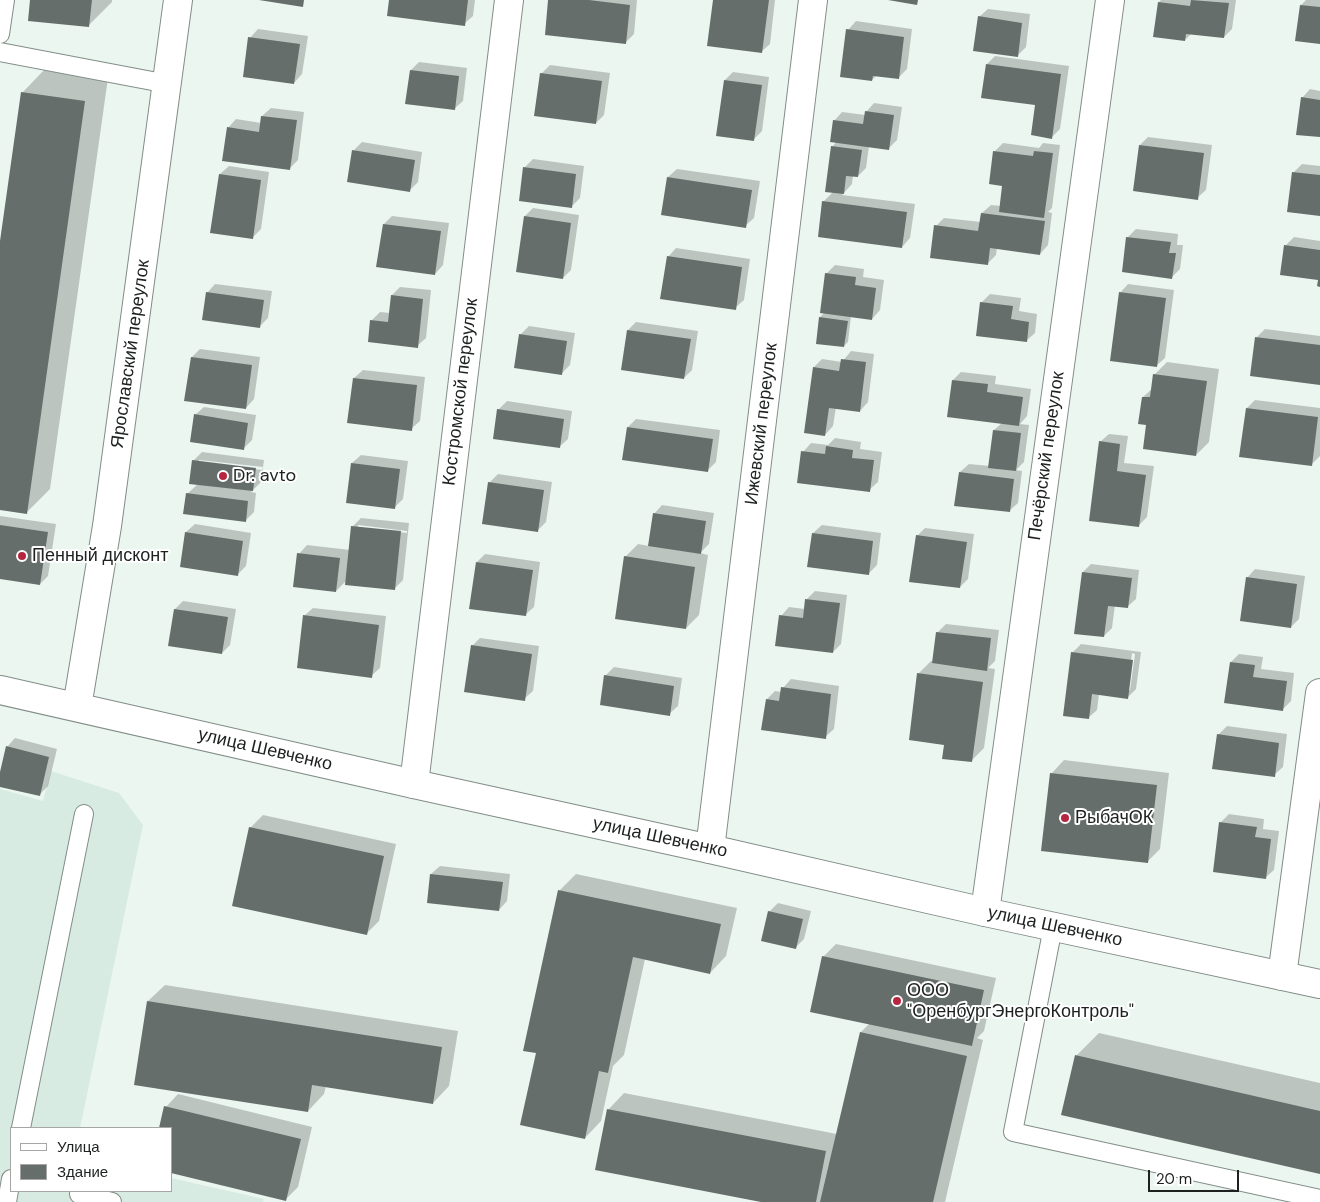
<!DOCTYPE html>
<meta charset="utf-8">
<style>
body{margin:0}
#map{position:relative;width:1320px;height:1202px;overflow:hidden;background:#ebf6f1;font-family:"DM Sans",sans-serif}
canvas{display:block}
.legend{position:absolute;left:10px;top:1127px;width:162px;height:65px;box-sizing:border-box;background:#fff;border:1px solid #a5a6a5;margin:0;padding:6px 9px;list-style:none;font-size:15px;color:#1d211f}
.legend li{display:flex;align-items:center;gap:10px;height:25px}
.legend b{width:25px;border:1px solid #a5a6a5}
.scale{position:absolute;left:1148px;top:1170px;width:91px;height:22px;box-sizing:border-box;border:2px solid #1d211f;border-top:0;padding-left:6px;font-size:15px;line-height:18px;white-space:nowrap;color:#1d211f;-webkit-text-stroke:4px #fff;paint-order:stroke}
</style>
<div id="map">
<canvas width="1320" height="1202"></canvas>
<ul class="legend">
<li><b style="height:6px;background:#fff"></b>Улица</li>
<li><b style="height:14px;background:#656e6a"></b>Здание</li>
</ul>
<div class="scale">20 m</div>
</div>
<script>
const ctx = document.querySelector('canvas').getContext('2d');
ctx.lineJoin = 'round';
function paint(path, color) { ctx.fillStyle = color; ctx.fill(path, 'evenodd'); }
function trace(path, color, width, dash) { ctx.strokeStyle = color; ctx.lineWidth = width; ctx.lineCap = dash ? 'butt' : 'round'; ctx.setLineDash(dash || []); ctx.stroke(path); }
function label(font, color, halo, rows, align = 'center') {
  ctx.font = font + ' "DM Sans",sans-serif'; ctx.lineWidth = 4; ctx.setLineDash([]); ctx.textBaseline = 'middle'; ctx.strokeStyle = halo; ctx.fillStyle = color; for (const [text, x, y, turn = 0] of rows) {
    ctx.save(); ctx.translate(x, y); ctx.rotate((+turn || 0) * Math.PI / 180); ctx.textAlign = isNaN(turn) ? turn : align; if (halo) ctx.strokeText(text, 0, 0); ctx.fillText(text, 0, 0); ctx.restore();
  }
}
paint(new Path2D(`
 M51,771L119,793L143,825L80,1128H11V1191H171V1178L264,1199L263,1202H0V789L43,801Z`), '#d8ebe2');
paint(new Path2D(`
 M32,0H112V2L88,26Z
 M391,0H475L473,16L464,24Z
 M550,0H637L634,34L625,43Z
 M714,0H775L770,44L761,52Z
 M1161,0H1236L1232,29L1224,37L1192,33L1185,40L1159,2Z
 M1306,0H1320V43L1301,5Z
 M988,9L1030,14L1026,47L1017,56L979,17Z
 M856,21L912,29L907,69L898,78L877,75L872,80L848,30Z
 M258,29L308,36L302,74L294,83L250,38Z
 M995,56L1069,66L1060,129L1052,137L1037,104L987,64Z
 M419,62L467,68L463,101L454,109L411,70Z
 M550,65L610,73L604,115L596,123L541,74Z
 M45,69L108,78L50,489L27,512L0,508V250L22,93Z
 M733,72L769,77L762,131L753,140L725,80Z
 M1310,89L1320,91V136L1302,98Z
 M874,103L902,107L897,140L889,148L869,146L866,168L858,176L853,175L852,184L842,195L915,204L910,238L902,247L823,202L833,192L832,147L837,141L834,121L842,112L865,115L866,112Z
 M271,108L304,112L298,160L290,168L228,128L236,119L261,123L262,116Z
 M1148,137L1212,145L1206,190L1197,198L1140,145Z
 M362,142L422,152L418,182L409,191L354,150Z
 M1003,143L1039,148L1043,143L1060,145L1052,208L1048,212L1052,213L1048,245L1040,254L997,248L996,255L987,264L936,226L944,218L981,222L982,213L991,205L1001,206L1003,185L994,152Z
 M533,159L584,166L580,198L571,207L524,168Z
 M1302,164L1320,166V215L1294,172Z
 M229,166L269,172L261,229L252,238L220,174Z
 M677,169L760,181L754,218L745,226L668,177Z
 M533,208L579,215L571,270L563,278L525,216Z
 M392,216L449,223L443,265L435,274L384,224Z
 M1136,229L1178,234L1177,245H1183L1180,269L1172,277L1128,237Z
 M1294,237L1320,241V286V279L1285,246Z
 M676,248L750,259L744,300L735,308L668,257Z
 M835,265L864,269L863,277L884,280L880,310L872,319L851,316L848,342L844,346L820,317L825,312L826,274Z
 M215,284L272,291L268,318L260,326L207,293Z
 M1128,284L1174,290L1165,358L1156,366L1120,293Z
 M400,287L431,290L426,338L417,346L371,321L380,312L390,313L392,295Z
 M990,294L1021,298L1019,311L1037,314L1035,333L1026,341L981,303Z
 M636,322L698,331L692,370L684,378L628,330Z
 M529,326L575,333L570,365L561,374L520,335Z
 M1265,329L1320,336V383L1257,337Z
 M200,349L260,357L254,399L246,408L192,357Z
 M851,351L874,354L868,402L860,411L836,407L833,426L825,435L814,367L822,359L842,362Z
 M1167,362L1219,369L1209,442L1196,455L1148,424L1143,397L1153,388L1154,375Z
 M363,370L425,377L420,421L411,429L354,378Z
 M961,372L996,376L995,384L1031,389L1027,416L1020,424L1029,425L1024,462L1016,470L1022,471L1018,503L1009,511L956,504L960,472L969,464L990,466L994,430L1002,423L953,380Z
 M1255,400L1320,408V456L1311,465L1247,408Z
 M507,401L572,411L568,439L559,447L498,410Z
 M204,407L256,415L252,440L243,449L195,415Z
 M636,419L720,430L716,462L708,470L628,427Z
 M1109,434L1128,436L1124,463L1154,466L1147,517L1138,526L1100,442Z
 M835,438L861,442L860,449L882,452L878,482L869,490L803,452L811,443L828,445Z
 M202,452L264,460L261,482L251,492L256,493L254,512L246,520L187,494L198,484L193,461ZM199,460L263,467L262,470L199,462Z
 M361,455L408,461L403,499L395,507L352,463Z
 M498,474L552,482L546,522L538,530L489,483Z
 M662,505L714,513L709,544L700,553L708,555L699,615L686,628L625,557L638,544L649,546L654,514Z
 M0,516L56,524L48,576L40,584L0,578Z
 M361,518L409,523L403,580L394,589L347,580L336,591L299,554L307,545L350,550L352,527ZM358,525L407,531V533L358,528Z
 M195,524L251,533L246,566L237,575L181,566L186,532Z
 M822,525L881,533L877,565L868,574L813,533Z
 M925,528L974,534L968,579L960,587L917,536Z
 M485,554L540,562L534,607L525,615L477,562Z
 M1091,564L1139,570L1136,599L1127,607L1115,605L1112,628L1104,636L1083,572Z
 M1255,569L1305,576L1299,619L1291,627L1247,578Z
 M815,591L847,595L841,644L833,652L781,616L789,607L805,609L807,599Z
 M183,601L236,609L230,645L222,653L175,609Z
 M313,608L386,616L380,668L371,676L304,616Z
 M946,624L999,630L995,661L988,668L995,669L984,748L971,761L946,744L919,673L931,661H934L938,632Z
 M480,638L539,646L533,691L524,699L472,646Z
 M1081,644L1141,652L1136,689L1127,698L1099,694L1097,710L1088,718L1072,653ZM1132,653L1135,654L1130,690H1128Z
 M1239,654L1263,657L1261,669L1294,673L1291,701L1282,710L1231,662Z
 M614,667L682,678L678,706L669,714L605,676Z
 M791,679L839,686L834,729L825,737L767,699L775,691L782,692L783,688Z
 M1227,726L1287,734L1283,767L1274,775L1218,735Z
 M15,738L57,749L48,786L39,795L0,785V778L7,747Z
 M1064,760L1169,773L1160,849L1147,862L1052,773Z
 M1229,814L1264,819L1263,829L1279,831L1274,870L1265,878L1220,823Z
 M263,815L396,844L379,921L366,934L250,828Z
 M440,866L510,874L507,901L499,910L431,874Z
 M576,874L737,908L726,956L710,973L645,959L624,1055L613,1066L601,1121L585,1138L537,1052L525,1050L560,890Z
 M778,903L811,911L804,939L796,947L769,912Z
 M836,944L996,978L984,1031L977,1038L983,1040L945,1202H767L608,1110L624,1093L837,1134L861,1032L870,1023L823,957Z
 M165,985L458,1031L449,1086L433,1103L326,1086L324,1094L308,1111L148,1001Z
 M1099,1033L1320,1083V1173L1076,1056Z
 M178,1094L312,1127L298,1187L285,1200L171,1128H160L166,1107Z`), '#0003');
paint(new Path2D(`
 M30,0H92L89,27L28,21Z
 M259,0H304L303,7Z
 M389,0H468L465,26L387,16Z
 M548,0H589L630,5L626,44L545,35Z
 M713,0H769L762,53L707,46Z
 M888,0H918L917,5Z
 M1191,0L1229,3L1224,38L1186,34L1185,41L1153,37L1158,2L1190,6Z
 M1300,5L1320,7V44L1295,41Z
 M978,16L1022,23L1018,57L973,51Z
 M846,29L904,37L899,79L873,76L872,81L840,77Z
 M248,37L300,44L294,84L243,77Z
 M986,64L1061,74L1052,139L1031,135L1035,105L981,98Z
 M410,70L459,76L455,110L405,104Z
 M540,73L602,81L596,124L534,116Z
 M724,80L762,85L754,141L716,136Z
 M21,92L85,101L27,514L0,510V241Z
 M1301,97L1320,100V137L1296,135Z
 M865,111L894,115L889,150L830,142L833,120L863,124Z
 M261,116L297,120L290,170L222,161L227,127L259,132Z
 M1139,145L1204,153L1198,200L1133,191Z
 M831,146L862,150L858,177L846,176L844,194L825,192Z
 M352,150L415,160L410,192L347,182Z
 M993,151L1033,156L1034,151L1053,153L1044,218L999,212L1002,186L989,184Z
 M523,167L576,174L572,208L519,201Z
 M1292,172L1320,175V216L1287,212Z
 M219,174L261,180L253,239L210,233Z
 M667,177L752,190L746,228L661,215Z
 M822,201L907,212L902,248L818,237Z
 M981,213L1045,221L1040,255L990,248L988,265L930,258L934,225L978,231Z
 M524,216L571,223L563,279L516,272Z
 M383,224L441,231L435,275L376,267Z
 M1126,237L1171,242L1169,253H1176L1172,279L1122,272Z
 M1284,245L1320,250V287L1317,286L1318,280L1280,275Z
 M667,256L742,267L736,310L660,299Z
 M825,273L856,277L855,285L876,288L872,320L820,313Z
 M206,292L264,300L260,328L202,320Z
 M1119,292L1166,298L1157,367L1110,361Z
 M391,295L423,299L418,348L368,342L370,320L388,322Z
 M980,302L1013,306L1011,319L1029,322L1027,342L976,336Z
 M819,317L848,321L844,347L816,344Z
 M627,330L691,339L684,379L621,370Z
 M519,334L567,341L562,375L514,368Z
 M1255,337L1320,345V385L1250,376Z
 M191,357L252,365L246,409L184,401Z
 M841,359L866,362L860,412L829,408L825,436L804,433L813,367L839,371Z
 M1153,374L1207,381L1196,456L1143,449L1146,425L1138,424L1142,397H1150Z
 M353,378L417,385L412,431L347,423Z
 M952,380L988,384L987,392L1023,397L1019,426L947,417Z
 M1246,408L1318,417L1312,466L1239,457Z
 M497,409L564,419L560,448L493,439Z
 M194,414L248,423L244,450L190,442Z
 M627,427L713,439L708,472L622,460Z
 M993,430L1021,433L1016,471L988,468Z
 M1099,441L1120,444L1117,471L1146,475L1139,527L1089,521Z
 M826,446L853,450L852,458L874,460L870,492L797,483L801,451L825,454Z
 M192,460L256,468L253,491L189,484Z
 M351,463L400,469L395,509L346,503Z
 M959,472L1014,479L1010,512L954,506Z
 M488,482L544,490L538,532L482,524Z
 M186,493L248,501L246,522L183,514Z
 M653,513L706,521L701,554L648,546Z
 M0,525L48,532L40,585L0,579Z
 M351,526L401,531L395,590L345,585Z
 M185,532L243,541L238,576L180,567Z
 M812,533L873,541L869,575L807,567Z
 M916,535L967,542L960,588L909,582Z
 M297,553L340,558L336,592L293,587Z
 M624,556L695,567L686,629L615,619Z
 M476,562L533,570L526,616L469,609Z
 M1082,572L1132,578L1128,608L1108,606L1104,637L1074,634Z
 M1246,577L1297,584L1291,628L1240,621Z
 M805,599L840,603L833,653L775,646L779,615L803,618Z
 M174,609L228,617L222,654L168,646Z
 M303,615L379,625L372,678L297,668Z
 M936,632L991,638L987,671L932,663Z
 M471,645L532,654L525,701L464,692Z
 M1071,652L1133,660L1128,699L1092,694L1089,719L1063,716Z
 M1230,662L1255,665L1253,677L1287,681L1283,711L1224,703Z
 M917,673L983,682L972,762L942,759L944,745L909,740Z
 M604,675L674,686L670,716L600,705Z
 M781,687L831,694L826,739L761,730L766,699L779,701Z
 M1217,734L1279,743L1275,777L1212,769Z
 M6,746L49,757L40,796L0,787V772Z
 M1050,773L1157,785L1148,863L1041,851Z
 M1219,822L1257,827L1255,837L1271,839L1266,879L1213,872Z
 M249,827L384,856L367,935L232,906Z
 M430,874L503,882L499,911L427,903Z
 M558,890L721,924L710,974L633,957L608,1073L599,1071L585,1139L520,1125L536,1053L523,1051Z
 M768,911L803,919L796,949L761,941Z
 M822,956L984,990L972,1046L810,1012Z
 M147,1001L442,1047L433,1104L312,1085L308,1112L134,1085Z
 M860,1032L967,1056L933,1202H820Z
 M1075,1055L1320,1111V1174L1061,1115Z
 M164,1106L301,1139L286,1201L171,1173V1128H159Z
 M607,1109L826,1151L816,1202H761L595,1170Z`), '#656e6a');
const lane = new Path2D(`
 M0,34L5,0
 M0,52L168,84
 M1053,927L1013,1132L1320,1199
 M21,1128L84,814
 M79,1194L112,1202
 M7,1202L11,1179`);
const street = new Path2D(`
 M414,784L509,0
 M710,849L813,0
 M985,912L1110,0
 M1282,976L1320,693`);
const secondary = new Path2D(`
 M0,690L414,784L710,849L985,912L1320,984
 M77,707L107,526L178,0`);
trace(lane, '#838d88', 20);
trace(street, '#838d88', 30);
trace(secondary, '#838d88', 30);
trace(lane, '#fff', 18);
trace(street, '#fff', 28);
trace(secondary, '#fff', 28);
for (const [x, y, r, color] of [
 [223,476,5,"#b72640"],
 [22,556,5,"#b72640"],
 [1065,818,5,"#b72640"],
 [897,1001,5,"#b72640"]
]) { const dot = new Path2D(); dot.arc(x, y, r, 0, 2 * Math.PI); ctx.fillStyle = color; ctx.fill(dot); trace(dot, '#fff', 2); }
label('18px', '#1d211f', '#fff', [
 ["Ярославский переулок",131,354,-82],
 ["Костромской переулок",461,392,-83],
 ["Ижевский переулок",762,424,-83],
 ["Печёрский переулок",1047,456,-82],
 ["улица Шевченко",265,750,13],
 ["улица Шевченко",660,838,12],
 ["улица Шевченко",1055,927,12]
]);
label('18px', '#1d211f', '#fff', [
 ["Dr. avto",233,476],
 ["Пенный дисконт",32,556],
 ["РыбачОК",1075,818],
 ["ООО",907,991],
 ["\"ОренбургЭнергоКонтроль\"",907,1012]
], 'left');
</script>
